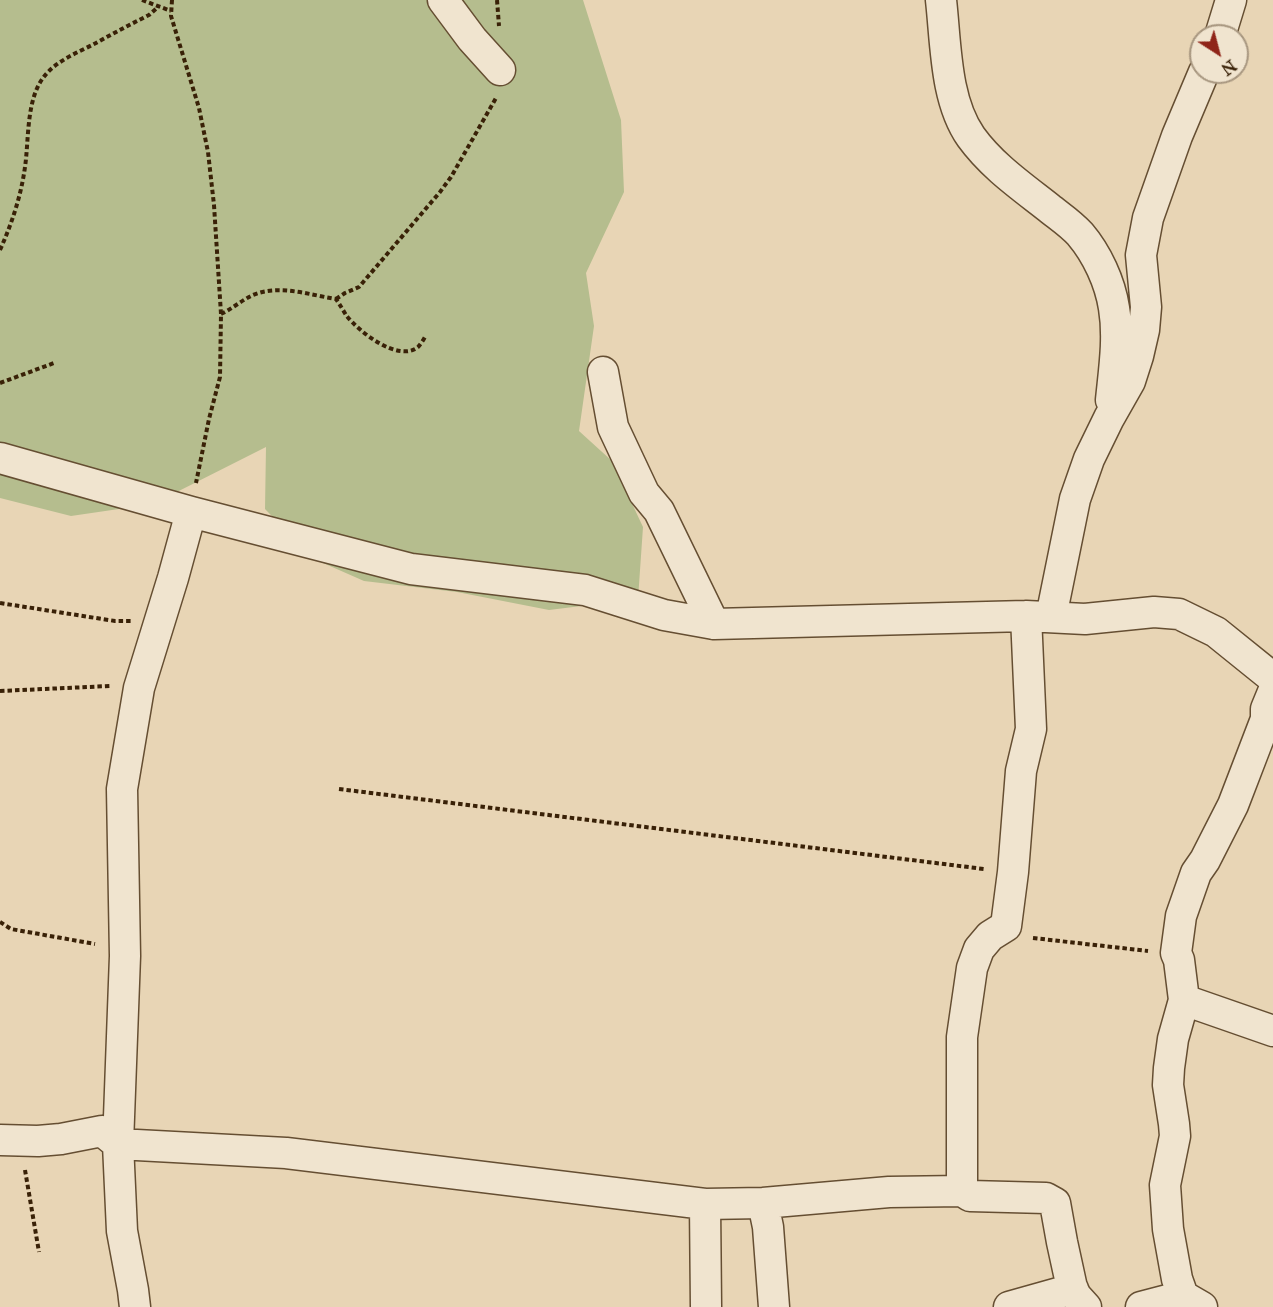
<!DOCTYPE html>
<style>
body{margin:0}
#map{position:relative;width:1273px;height:1307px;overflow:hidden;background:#e8d5b5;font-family:"IM FELL Great Primer",serif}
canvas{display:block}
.north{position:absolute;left:1189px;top:24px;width:60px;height:60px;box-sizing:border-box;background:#f0e4cf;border:2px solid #a7967f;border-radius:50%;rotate:144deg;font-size:16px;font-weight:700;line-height:24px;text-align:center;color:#392107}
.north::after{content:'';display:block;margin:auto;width:21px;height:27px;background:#8f2418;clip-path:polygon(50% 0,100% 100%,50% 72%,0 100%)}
</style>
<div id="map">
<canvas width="1273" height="1307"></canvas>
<div class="north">N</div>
</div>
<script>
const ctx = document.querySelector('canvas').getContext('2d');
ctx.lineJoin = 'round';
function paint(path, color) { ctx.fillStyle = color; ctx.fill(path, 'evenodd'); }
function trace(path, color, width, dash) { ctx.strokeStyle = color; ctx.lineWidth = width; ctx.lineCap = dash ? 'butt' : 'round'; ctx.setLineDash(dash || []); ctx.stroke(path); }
paint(new Path2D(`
 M0,0H583L621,120L624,192L586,273L594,326L579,431L612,461L643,527L638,599L549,610L457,592L364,581L314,559L265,509L266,447L153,504L71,516L0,498Z`), '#b5bd8e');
const minor = new Path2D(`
 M443,0L472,39L500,70
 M941,0C946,44 945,100 971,137C992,166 1021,186 1049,208C1059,216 1071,224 1080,234C1097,254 1110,282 1114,308C1119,338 1114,370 1111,400
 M1220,36L1231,0
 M603,372L613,427L644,493L659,511L714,624
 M0,458L191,512L411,569L585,590L664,615L714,624L1026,616L1085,619L1154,612L1179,614L1216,632L1273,678
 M1051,617L1075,499L1089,459L1109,418L1130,381L1138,356L1144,330L1146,307L1141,255L1148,218L1177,136L1204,72
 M1184,1000L1273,1031
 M0,1140L38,1141L61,1139L102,1131L118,1144L286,1153L705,1204L763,1203L889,1192L962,1191L970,1196L1046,1198L1055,1203L1062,1242L1072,1288L1076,1296L1086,1307
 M962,1191V1037L972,968L979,949L990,936L1006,926L1013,872L1021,771L1031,729L1026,616
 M763,1203L768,1227L774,1307
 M705,1204L706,1307
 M135,1307L133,1290L122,1231L118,1144L125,956L122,789L139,688L173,578L191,512
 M1009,1307L1073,1289
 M1141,1307L1183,1296
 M1202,1307L1183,1296L1177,1279L1168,1229L1165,1185L1175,1136L1174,1124L1168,1085L1169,1068L1173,1039L1184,1000L1179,960L1176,953L1181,916L1196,873L1205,860L1233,805L1266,719V709L1273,692`);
trace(minor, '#654e32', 33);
trace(new Path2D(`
 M142,0L171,11
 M172,0L171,16L199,108L208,152L214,205L221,314L220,377L209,419L196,483
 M497,0L499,26
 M0,250C12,223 21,196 25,167C29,140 26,101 43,78C55,61 79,52 96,43C114,33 131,24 149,15L159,6
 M336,299L345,293L359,287L440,192L451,177L496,98
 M221,314C232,309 242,300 253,295C279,284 310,295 336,299C340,305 343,310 346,315C358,331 398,363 418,347C421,344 424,339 426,335
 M0,383L54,363
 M0,603L115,621H131
 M0,691L110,686
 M339,789L984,869
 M0,922L11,929L95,944
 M1033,938L1148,951
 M25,1170L39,1252`), '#392107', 4, [4.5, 3]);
trace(minor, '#f0e4cf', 30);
</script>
